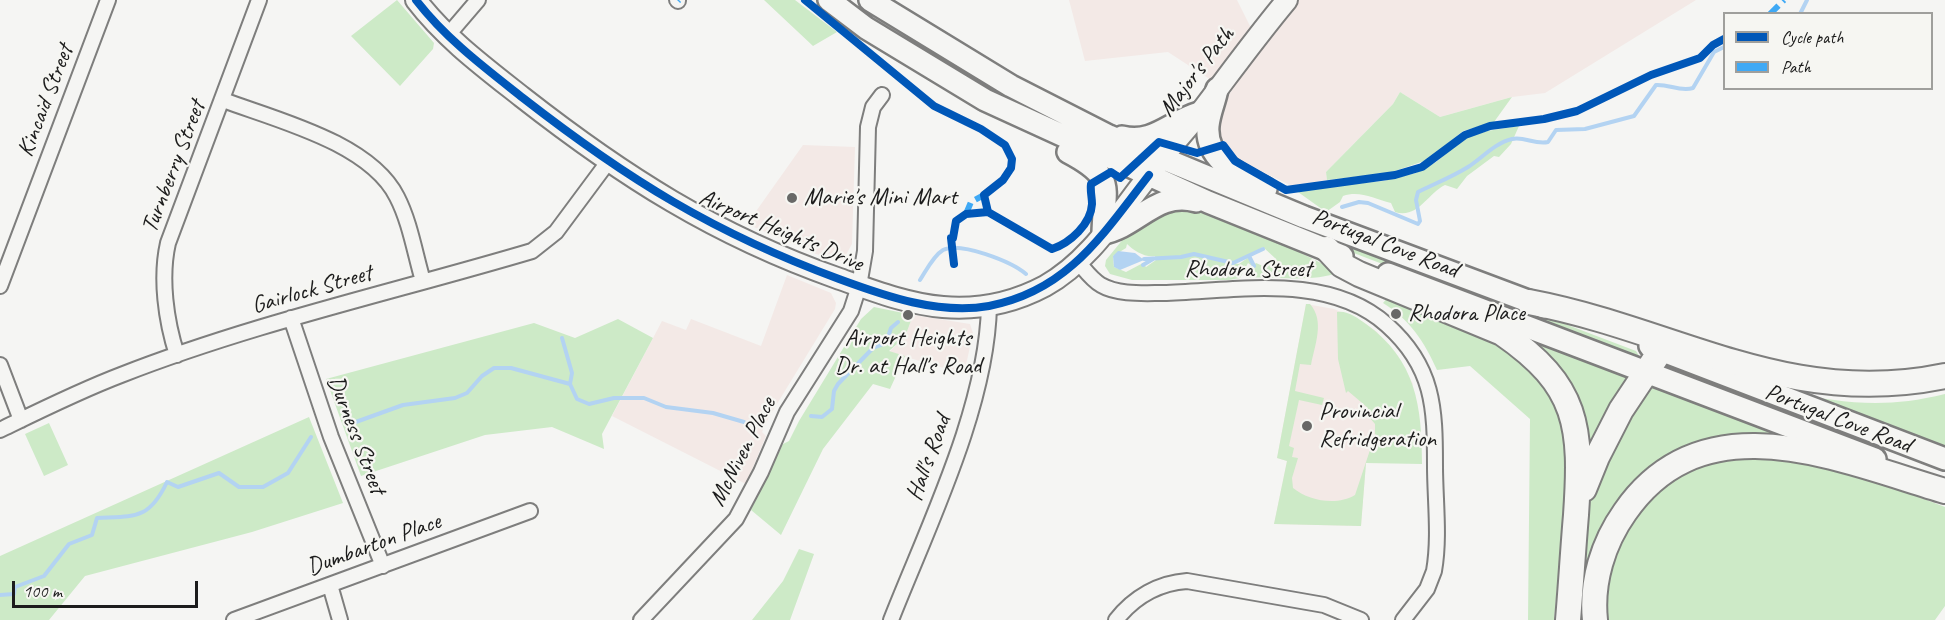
<!DOCTYPE html>
<style>
body{margin:0}
#map{position:relative;width:1945px;height:620px;overflow:hidden;background:#f5f5f3;font-family:Caveat,sans-serif}
canvas{display:block}
.legend{position:absolute;left:1723px;top:12px;width:210px;height:78px;box-sizing:border-box;background:#f6f6f2;border:2px solid #9f9f9c;margin:0;padding:8px 10px;list-style:none;font-size:18px;color:#1c1c1c}
.legend li{display:flex;align-items:center;gap:12px;height:30px}
.legend b{width:30px;border:2px solid #9f9f9c}
.scale{position:absolute;left:12px;top:581px;width:186px;height:27px;box-sizing:border-box;border:3px solid #1c1c1c;border-top:0;padding-left:8px;font-size:18px;line-height:21px;white-space:nowrap;color:#1c1c1c;-webkit-text-stroke:4px #f6f6f2;paint-order:stroke}
</style>
<div id="map">
<canvas width="1945" height="620"></canvas>
<ul class="legend">
<li><b style="height:8px;background:#0057b8"></b>Cycle path</li>
<li><b style="height:8px;background:#3fa9f5"></b>Path</li>
</ul>
<div class="scale">100 m</div>
</div>
<script>
const ctx = document.querySelector('canvas').getContext('2d');
ctx.lineJoin = 'round';
function paint(path, color) { ctx.fillStyle = color; ctx.fill(path, 'evenodd'); }
function trace(path, color, width, dash) { ctx.strokeStyle = color; ctx.lineWidth = width; ctx.lineCap = dash ? 'butt' : 'round'; ctx.setLineDash(dash || []); ctx.stroke(path); }
function label(font, color, halo, rows, align = 'center') {
  ctx.font = font + ' Caveat,sans-serif'; ctx.lineWidth = 4.5; ctx.setLineDash([]); ctx.textBaseline = 'middle'; ctx.strokeStyle = halo; ctx.fillStyle = color; for (const [text, x, y, turn = 0] of rows) {
    ctx.save(); ctx.translate(x, y); ctx.rotate((+turn || 0) * Math.PI / 180); ctx.textAlign = isNaN(turn) ? turn : align; if (halo) ctx.strokeText(text, 0, 0); ctx.fillText(text, 0, 0); ctx.restore();
  }
}
paint(new Path2D(`
 M1069,0H1237L1251,28L1211,80L1168,52L1085,61Z
 M1298,0H1696L1545,93L1512,97L1440,117L1400,92L1393,104L1326,172L1327,180L1292,186L1248,165L1235,157L1224,141H1217V113L1255,55Z
 M803,145L855,147L852,244L843,260L838,261L816,254L747,224Z
 M787,275L831,293L836,303L835,309L769,417L762,432L766,436L746,484L612,416L662,321L686,330L691,319L761,346Z
 M1306,304L1334,309L1363,322L1377,332L1398,356L1413,384L1386,463H1366L1361,526L1274,524L1287,461L1277,458Z
 M913,315L970,324L973,333L964,374L889,352L905,337Z`), '#f3e9e6');
paint(new Path2D(`
 M397,0L434,43L433,49L400,86L351,36Z
 M764,0H795L837,32L813,46Z
 M1400,92L1440,117L1512,97L1494,122L1463,131L1427,160L1389,173L1327,180L1326,172L1393,104Z
 M1519,126L1511,144L1499,157L1494,156L1467,176L1457,189L1445,185C1427,194 1418,219 1395,212L1391,203C1374,199 1360,190 1343,196L1340,202L1326,212L1298,192L1315,188L1383,181L1416,173L1436,162L1463,139L1487,131Z
 M1181,178L1329,239L1381,254L1636,351L1641,359L1633,360L1325,242Z
 M1194,208L1285,245L1339,272C1314,283 1274,276 1246,278V272L1252,266L1248,263L1240,278L1229,280H1132L1110,274L1105,266L1106,260L1124,238L1160,212ZM1127,244C1133,250 1145,258 1155,256L1156,260L1146,267L1143,263L1126,272L1114,267L1113,256L1126,248ZM1263,247L1276,259L1273,264L1263,266L1256,263L1252,266L1249,257L1239,264L1226,262L1238,261Z
 M1388,297L1507,344L1546,383L1571,433L1554,620H1528L1530,419L1470,366L1437,370C1424,341 1410,320 1383,303Z
 M1306,304H1310C1325,321 1315,344 1311,365L1300,364L1295,391L1324,398L1322,405L1299,400L1289,446L1294,448L1292,457L1298,458L1292,478L1293,488C1309,501 1337,506 1355,495L1375,435V424L1365,412L1368,408L1348,391L1346,393L1338,359L1337,312C1347,310 1358,318 1366,324C1416,360 1422,406 1422,464L1366,463L1361,526L1274,524L1287,461L1277,458Z
 M874,307L913,315L905,337L889,351L905,356L890,389L873,384L823,449L781,535L751,510L783,444L789,441L799,421L861,319Z
 M618,319L653,338L602,434L604,449L552,427L485,435L361,476L326,379L534,323L575,338Z
 M1525,337L1627,377L1587,466Z
 M1656,386L1776,432L1779,437L1719,436L1667,456L1626,489L1601,526L1586,566L1581,606L1583,620H1572C1575,590 1576,558 1582,528C1591,478 1620,427 1649,387Z
 M1785,392C1845,403 1884,409 1945,394V447Z
 M309,417L343,503L252,532L85,576L49,620H0V556Z
 M49,423L68,465L44,476L25,434Z
 M1778,453L1848,470L1945,507V606L1935,620H1603L1602,578L1647,495L1699,460Z
 M799,549L814,554L790,620H752L783,581Z`), '#cdeac7');
paint(new Path2D(`
 M1118,251L1135,253L1144,260L1120,270L1114,267L1113,256Z`), '#b3d3f2');
trace(new Path2D(`
 M1800,14L1807,0
 M1342,207L1359,202L1368,203L1418,224L1420,221L1416,200L1418,192C1434,184 1452,177 1468,167C1482,158 1495,143 1512,139C1524,136 1535,145 1548,142L1556,130L1585,129L1634,116L1656,85C1669,84 1680,92 1693,88L1714,52L1724,47
 M1249,256L1254,266
 M1144,259L1181,257L1194,254L1233,263L1263,249
 M1143,265L1153,259
 M920,280C926,271 933,256 943,250C960,241 1012,262 1026,274
 M562,338L572,373L570,384
 M811,416L822,417L832,409L834,391L838,384L873,348L886,343L891,328L898,322
 M353,423L403,405L455,398L467,393L482,376L494,368H511L570,384L577,399L589,404L614,398H644L666,407L713,413L744,422
 M0,595L14,594L15,587L44,576L69,544L92,535L97,518C135,516 149,520 167,482L178,487L219,473L239,487H263L288,473L311,437`), '#b3d3f2', 4);
const street = new Path2D(`
 M677,0L678,1
 M448,35L478,0
 M223,100C277,120 370,143 397,197C410,222 415,254 423,281
 M1078,262C1085,270 1092,280 1101,285C1118,295 1144,293 1163,293C1236,291 1328,272 1387,325C1434,367 1435,408 1435,466C1435,500 1440,537 1434,571L1427,589L1403,620
 M0,286L108,0
 M291,318L331,437L383,566
 M177,355C166,321 160,278 168,243L259,0
 M0,365L21,420
 M0,430C39,411 79,391 121,375C254,323 394,292 532,251L556,232L608,162
 M330,585L340,620
 M234,620L530,511
 M641,620L736,519L761,472L787,412L851,311L859,286L865,251L868,127L873,107L882,95
 M891,620C928,526 987,407 989,306
 M1116,620C1134,597 1159,583 1187,581L1324,605L1361,620`);
const secondary = new Path2D(`
 M416,0C445,38 484,67 522,97C623,176 715,235 837,278C871,290 907,304 943,307C979,310 1013,303 1045,286C1090,261 1118,214 1150,174C1165,153 1183,134 1199,114C1228,76 1256,37 1287,0`);
const primary = new Path2D(`
 M829,0L866,28L985,100L1208,202L1342,256
 M870,0L1011,86L1109,136L1304,217L1544,307
 M1217,89C1215,101 1209,113 1208,126C1205,161 1240,175 1266,189
 M1122,137C1153,145 1171,121 1199,113
 M1068,152C1117,178 1104,186 1103,233C1137,227 1157,190 1196,201
 M1388,274L1875,459
 M1650,346L1945,459`);
const highway = new Path2D(`
 M1327,249L1342,265L1359,274L1502,333C1579,386 1582,427 1576,515C1573,550 1571,585 1568,620
 M1529,302C1677,330 1787,409 1945,376
 M1584,489L1597,457L1621,410L1661,350
 M1595,620C1591,582 1603,543 1625,512C1704,398 1840,460 1945,491`);
trace(street, '#7e7e7d', 18);
trace(secondary, '#7e7e7d', 24);
trace(primary, '#7e7e7d', 26);
trace(highway, '#7e7e7d', 28);
trace(street, '#f5f5f3', 14);
trace(secondary, '#f5f5f3', 20);
trace(primary, '#f5f5f3', 21);
trace(highway, '#f5f5f3', 24);
trace(new Path2D(`
 M678,1L679,0
 M1770,14L1784,0
 M966,214L971,202L984,195`), '#3fa9f5', 6, [12, 6]);
trace(new Path2D(`
 M416,0C446,39 485,68 523,98C627,179 714,233 839,279C885,296 939,315 989,306C1068,291 1103,234 1149,175
 M805,0L934,106L981,129L1005,145L1012,159L1011,168L1003,180L984,195L988,212L1052,249C1070,243 1091,224 1092,204C1092,197 1090,191 1091,184L1111,172L1120,178L1159,142L1197,153L1223,145L1235,161L1286,190L1395,175L1422,167L1465,135L1490,126L1544,119L1577,111L1651,75L1700,58L1713,45L1724,39
 M954,264L951,238H953L956,221L966,214L988,212`), '#0057b8', 8);
for (const [x, y, r, color] of [
 [792,198,6,"#686867"],
 [1396,314,6,"#686867"],
 [908,315,6,"#686867"],
 [1307,426,6,"#686867"]
]) { const dot = new Path2D(); dot.arc(x, y, r, 0, 2 * Math.PI); ctx.fillStyle = color; ctx.fill(dot); trace(dot, '#f6f6f2', 2); }
label('24px', '#1c1c1c', '#f6f6f2', [
 ["Major's Path",1197,72,-52],
 ["Kincaid Street",46,101,-69],
 ["Turnberry Street",174,167,-69],
 ["Airport Heights Drive",781,231,23],
 ["Portugal Cove Road",1385,244,21],
 ["Rhodora Street",1248,270],
 ["Gairlock Street",312,290,-16],
 ["Portugal Cove Road",1838,419,21],
 ["Durness Street",356,435,69],
 ["McNiven Place",743,452,-63],
 ["Hall's Road",929,458,-70],
 ["Dumbarton Place",374,545,-20]
]);
label('24px', '#1c1c1c', '#f6f6f2', [
 ["Marie's Mini Mart",804,198],
 ["Rhodora Place",1408,314],
 ["Airport Heights",908,339,"center"],
 ["Dr. at Hall's Road",908,367,"center"],
 ["Provincial",1319,412],
 ["Refridgeration",1319,440]
], 'left');
</script>
